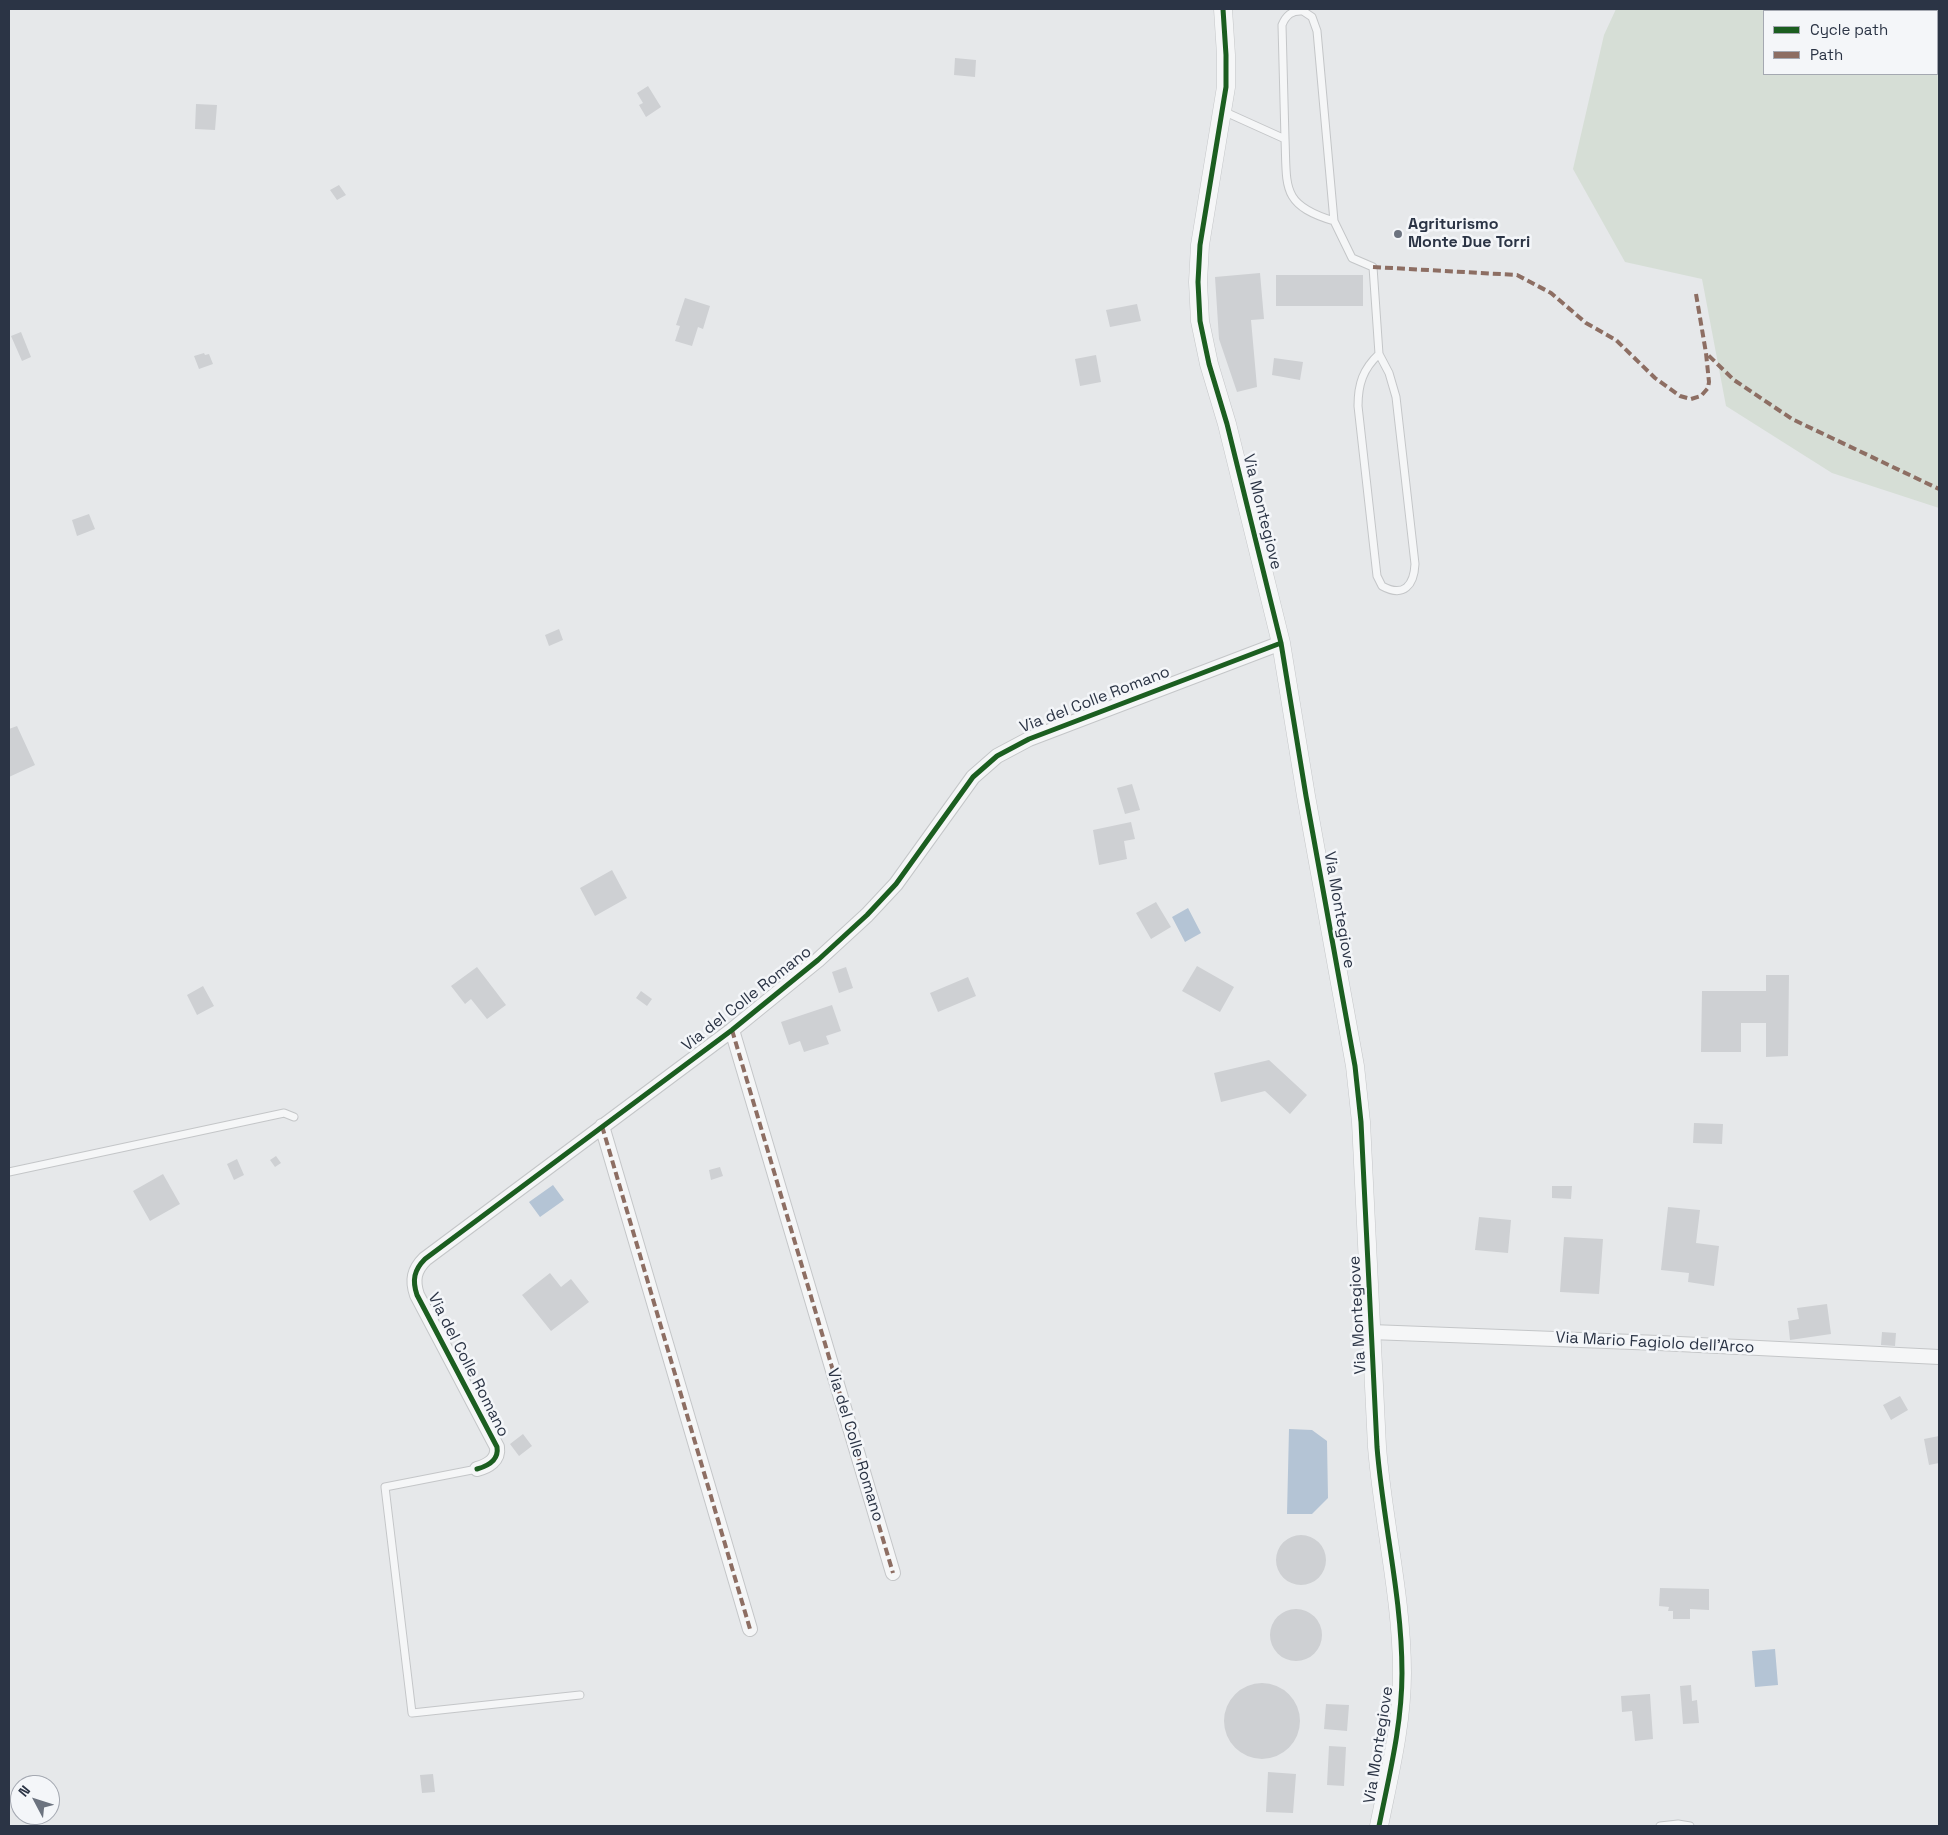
<!DOCTYPE html>
<style>
body{margin:0}
#map{position:relative;width:1948px;height:1835px;overflow:hidden;background:#e6e8ea;font-family:"Space Grotesk",sans-serif}
canvas{display:block}
.frame{position:absolute;inset:0;border:10px solid #2b3445;pointer-events:none}
.legend{position:absolute;left:1763px;top:10px;width:175px;height:65px;box-sizing:border-box;background:#f4f6f9;border:1px solid #a4a8b1;margin:0;padding:6px 9px;list-style:none;font-size:15px;color:#2b3445}
.legend li{display:flex;align-items:center;gap:10px;height:25px}
.legend b{width:25px;border:1px solid #a4a8b1}
.north{position:absolute;left:10px;top:1775px;width:50px;height:50px;box-sizing:border-box;background:#f4f6f9;border:1px solid #a4a8b1;border-radius:50%;rotate:310deg;font-size:14px;font-weight:700;line-height:20px;text-align:center;color:#2b3445}
.north::after{content:'';display:block;margin:auto;width:18px;height:22px;background:#6c737f;clip-path:polygon(50% 0,100% 100%,50% 72%,0 100%)}
</style>
<div id="map">
<canvas width="1948" height="1835"></canvas>
<div class="frame"></div>
<ul class="legend">
<li><b style="height:6px;background:#1b5e20"></b>Cycle path</li>
<li><b style="height:6px;background:#8d6e63"></b>Path</li>
</ul>
<div class="north">N</div>
</div>
<script>
const ctx = document.querySelector('canvas').getContext('2d');
ctx.lineJoin = 'round';
function paint(path, color) { ctx.fillStyle = color; ctx.fill(path, 'evenodd'); }
function trace(path, color, width, dash) { ctx.strokeStyle = color; ctx.lineWidth = width; ctx.lineCap = dash ? 'butt' : 'round'; ctx.setLineDash(dash || []); ctx.stroke(path); }
function label(font, color, halo, rows, align = 'center') {
  ctx.font = font + ' "Space Grotesk",sans-serif'; ctx.lineWidth = 5; ctx.setLineDash([]); ctx.textBaseline = 'middle'; ctx.strokeStyle = halo; ctx.fillStyle = color; for (const [text, x, y, turn = 0] of rows) {
    ctx.save(); ctx.translate(x, y); ctx.rotate((+turn || 0) * Math.PI / 180); ctx.textAlign = isNaN(turn) ? turn : align; if (halo) ctx.strokeText(text, 0, 0); ctx.fillText(text, 0, 0); ctx.restore();
  }
}
paint(new Path2D(`
 M1616,9H1939V508L1832,473L1726,406L1702,279L1625,262L1573,169L1604,35ZM1764,11H1937V74H1764Z`), '#d6ded6');
paint(new Path2D(`
 M1188,908L1201,933L1185,942L1172,917Z
 M553,1185L564,1200L540,1217L529,1202Z
 M1289,1429L1312,1430L1327,1441L1328,1498L1312,1514H1287Z
 M1775,1649L1778,1685L1755,1687L1752,1651Z`), '#b4c4d5');
paint(new Path2D(`
 M955,58L976,60L975,77L954,75Z
 M648,86L661,107L646,117L639,105L643,103L637,93Z
 M196,104L217,105L215,130L195,129Z
 M339,185L346,195L337,200L330,190Z
 M1260,273L1264,319L1251,320L1257,387L1237,392L1219,339L1215,277Z
 M1276,275H1363V306H1276Z
 M685,298L710,306L703,329L698,327L692,346L675,341L680,326L676,325Z
 M1137,304L1141,321L1110,327L1106,310Z
 M21,332L31,357L22,361L11,336Z
 M204,353L205,355L209,354L213,364L199,369L194,356Z
 M1096,355L1101,382L1080,386L1075,359Z
 M1274,358L1303,362L1300,380L1272,375Z
 M89,514L95,529L77,536L72,520Z
 M559,629L563,640L549,646L545,635Z
 M17,726L35,765L9,777V729Z
 M1132,784L1140,810L1125,814L1117,788Z
 M1131,822L1135,839L1124,841L1127,859L1099,865L1093,830Z
 M612,870L627,898L595,916L580,888Z
 M1156,902L1171,927L1151,939L1136,913Z
 M1197,966L1234,987L1220,1012L1182,991Z
 M477,967L506,1005L487,1019L471,999L465,1004L451,986Z
 M846,967L853,988L839,993L832,972Z
 M1766,975H1789L1788,1056L1766,1057V1023H1741V1052H1701L1702,991H1766Z
 M968,977L976,996L938,1012L930,993Z
 M203,986L214,1006L197,1015L187,995Z
 M641,991L652,999L647,1006L636,998Z
 M832,1005L841,1031L826,1036L829,1044L804,1052L800,1041L789,1045L781,1022Z
 M1269,1060L1307,1095L1290,1114L1265,1091L1221,1102L1214,1073Z
 M1694,1123L1723,1124L1722,1144L1693,1143Z
 M276,1156L281,1163L275,1167L270,1160Z
 M237,1159L244,1175L234,1180L227,1164Z
 M720,1167L723,1176L711,1180L709,1170Z
 M163,1174L180,1204L150,1221L133,1191Z
 M1552,1186H1572L1571,1199L1552,1198Z
 M1668,1207L1700,1210L1696,1243L1719,1246L1714,1286L1688,1282L1689,1273L1661,1270Z
 M1479,1217L1511,1220L1508,1253L1475,1250Z
 M1564,1237L1603,1239L1599,1294L1560,1292Z
 M550,1273L561,1287L571,1279L589,1302L551,1331L522,1295Z
 M1827,1304L1831,1334L1790,1340L1788,1321L1799,1319L1797,1308Z
 M1882,1332L1896,1333L1895,1346L1881,1345Z
 M1900,1396L1908,1410L1891,1420L1883,1405Z
 M523,1434L532,1446L519,1456L510,1444Z
 M1939,1436V1463L1929,1465L1924,1439Z
 M1276 1560a25 25 0 1 1 50 0a25 25 0 1 1-50 0Z
 M1660,1588L1709,1589V1610L1690,1609V1619H1673V1611H1668L1669,1607L1659,1606Z
 M1270 1635a26 26 0 1 1 52 0a26 26 0 1 1-52 0Z
 M1224 1721a38 38 0 1 1 76 0a38 38 0 1 1-76 0Z
 M1691,1685L1692,1701L1697,1700L1699,1723L1683,1724L1680,1686Z
 M1650,1694L1653,1739L1635,1741L1632,1711L1622,1712L1621,1696Z
 M1326,1704L1349,1705L1347,1731L1324,1729Z
 M1329,1746L1346,1747L1344,1786L1327,1785Z
 M1268,1772L1296,1774L1293,1813L1266,1812Z
 M433,1774L435,1792L422,1793L420,1775Z`), '#ced0d3');
const service = new Path2D(`
 M1223,111L1285,139C1287,188 1281,205 1334,221L1317,31L1312,17L1303,11C1292,10 1286,15 1282,25L1285,139
 M1334,221L1352,258L1373,267L1379,354L1389,373L1396,397L1415,564C1414,585 1404,598 1382,586L1377,576L1358,406C1358,384 1363,369 1379,354
 M9,1172L284,1113L294,1117
 M477,1469L385,1487L412,1713L580,1695
 M1660,1826L1678,1824L1690,1826`);
const minor = new Path2D(`
 M732,1030L893,1573
 M602,1126L750,1629
 M1371,1332L1659,1343L1939,1357
 M477,1469C488,1466 499,1460 497,1447L417,1295C412,1280 414,1270 425,1259L732,1030L818,960L867,915L896,884L973,777L997,756L1029,739L1281,643`);
const tertiary = new Path2D(`
 M1223,9L1226,55V87L1200,245L1198,282L1200,321L1209,364L1227,424L1281,643L1306,796L1355,1066L1361,1122L1377,1447C1383,1522 1402,1597 1402,1673C1402,1725 1389,1776 1379,1826`);
trace(service, '#c4c6c8', 9);
trace(minor, '#c4c6c8', 16);
trace(tertiary, '#c4c6c8', 19);
trace(service, '#f5f6f7', 7);
trace(minor, '#f5f6f7', 14);
trace(tertiary, '#f5f6f7', 18);
trace(new Path2D(`
 M1373,267L1517,275L1551,293L1586,323L1616,340L1655,378L1680,396L1691,399L1701,396L1708,388L1709,382L1706,353L1734,380L1792,419L1939,489
 M1696,294L1706,353
 M732,1030L893,1573
 M602,1126L750,1629`), '#8d6e63', 4, [8, 4]);
trace(new Path2D(`
 M1223,9L1226,55V87L1200,245L1198,282L1200,321L1209,364L1227,424L1281,643L1306,796L1355,1066L1361,1122L1377,1447C1383,1522 1402,1597 1402,1673C1402,1725 1389,1776 1379,1826
 M477,1469C488,1466 499,1460 497,1447L417,1295C412,1280 414,1270 425,1259L732,1030L818,960L867,915L896,884L973,777L997,756L1029,739L1281,643`), '#1b5e20', 5);
for (const [x, y, r, color] of [
 [1398,234,5,"#6c737f"]
]) { const dot = new Path2D(); dot.arc(x, y, r, 0, 2 * Math.PI); ctx.fillStyle = color; ctx.fill(dot); trace(dot, '#f4f6f9', 2); }
label('bold 16px', '#2b3445', '#f4f6f9', [
 ["Agriturismo",1408,225],
 ["Monte Due Torri",1408,243]
], 'left');
label('16px', '#2b3445', '#f4f6f9', [
 ["Via Montegiove",1262,512,76],
 ["Via del Colle Romano",1095,700,-21],
 ["Via Montegiove",1339,910,80],
 ["Via del Colle Romano",747,999,-38],
 ["Via Montegiove",1358,1315,-93],
 ["Via Mario Fagiolo dell'Arco",1655,1343,3],
 ["Via del Colle Romano",468,1365,63],
 ["Via del Colle Romano",855,1445,73],
 ["Via Montegiove",1379,1745,-81]
]);
</script>
